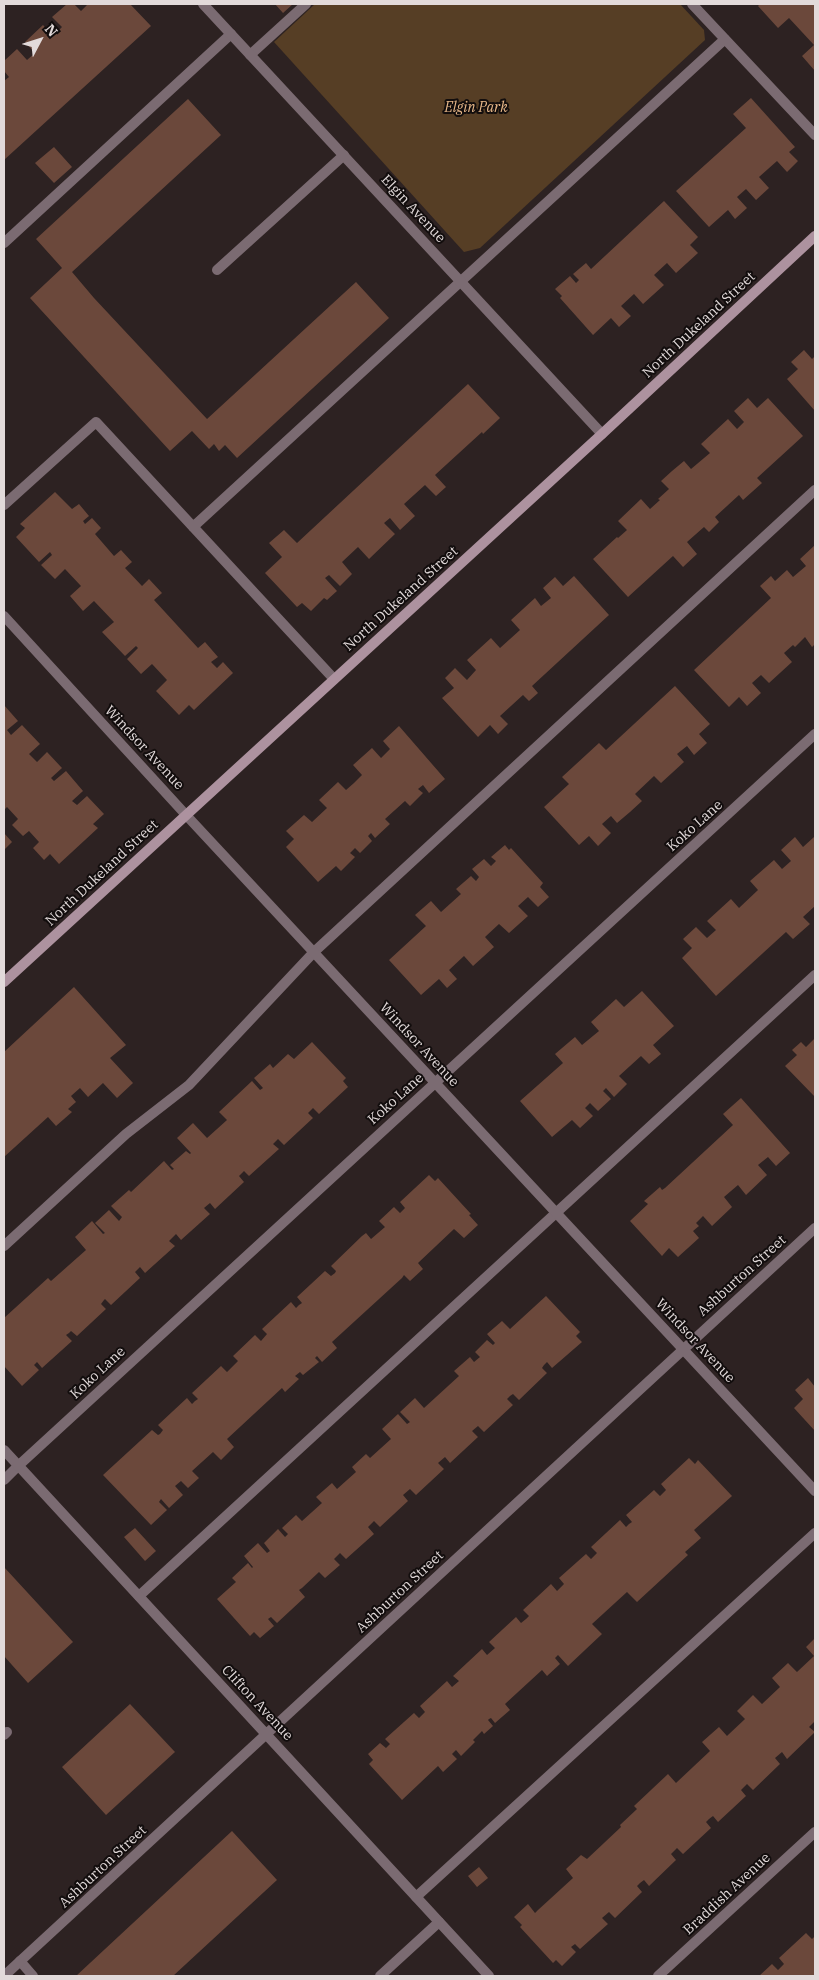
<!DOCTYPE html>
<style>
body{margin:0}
#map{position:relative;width:819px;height:1980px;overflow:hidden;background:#2d2222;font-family:"IBM Plex Serif",serif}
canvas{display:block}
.frame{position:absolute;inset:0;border:5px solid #e2dada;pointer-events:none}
.north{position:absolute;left:15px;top:15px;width:50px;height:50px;-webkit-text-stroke:4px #120d0d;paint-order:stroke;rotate:50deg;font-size:14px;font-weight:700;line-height:20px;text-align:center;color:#e2dada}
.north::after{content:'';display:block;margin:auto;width:18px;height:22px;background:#e2dada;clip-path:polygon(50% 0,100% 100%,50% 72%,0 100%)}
</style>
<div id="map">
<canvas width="819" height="1980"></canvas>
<div class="frame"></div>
<div class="north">N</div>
</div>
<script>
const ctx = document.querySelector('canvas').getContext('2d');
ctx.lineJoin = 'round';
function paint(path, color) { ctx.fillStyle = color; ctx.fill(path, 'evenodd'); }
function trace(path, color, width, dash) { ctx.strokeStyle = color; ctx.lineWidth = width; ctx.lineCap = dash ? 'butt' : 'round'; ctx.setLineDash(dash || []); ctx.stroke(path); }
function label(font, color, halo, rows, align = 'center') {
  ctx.font = font + ' "IBM Plex Serif",serif'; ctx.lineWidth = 4; ctx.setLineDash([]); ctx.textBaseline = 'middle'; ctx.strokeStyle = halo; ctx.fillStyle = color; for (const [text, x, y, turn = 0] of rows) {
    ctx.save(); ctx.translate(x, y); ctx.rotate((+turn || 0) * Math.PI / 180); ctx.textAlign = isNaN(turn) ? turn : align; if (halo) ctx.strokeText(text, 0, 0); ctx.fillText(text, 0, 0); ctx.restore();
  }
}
paint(new Path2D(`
 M315,4H680L704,30L705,40L480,248L464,252L274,42Z`), '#563e25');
paint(new Path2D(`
 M67,4H74L81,11L87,5L86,4H130L151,26L4,160V81L9,77L4,71V61L17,49L27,60L35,53L25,42L43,25L53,36L62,27L52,17Z
 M275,4H293L283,13Z
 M760,4H815V71L802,56L814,45L789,18L778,28L758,6Z
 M751,98L795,147L789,152L798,161L787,172L777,161L759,177L769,188L756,200L746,189L737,197L747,208L735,219L728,210L709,227L676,191L746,128L733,114Z
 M188,99L221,135L72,272L94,298L207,419L356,282L389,318L237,458L225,445L219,451L214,444L209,449L192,431L170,451L30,298L62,268L36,239Z
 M54,147L72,167L54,183L35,163Z
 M664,201L698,237L690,245L698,253L676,273L667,263L654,275L664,285L643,304L634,294L621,306L631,316L619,327L611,318L593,335L560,298L562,296L555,289L570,276L576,283L579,280L573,274L586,263L591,269Z
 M804,350L812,359L815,356V411L787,379L798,369L791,362Z
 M468,384L500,418L483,434L482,432L435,475L446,487L436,496L425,485L404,504L415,516L400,530L390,518L384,523L395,534L369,559L358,547L342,562L352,574L340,586L329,575L325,578L337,591L327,600L324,598L311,611L302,603L297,607L265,573L282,557L269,543L284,530L297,543Z
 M748,398L757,408L768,398L803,436L757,478L762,483L743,500L739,495L715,517L719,522L709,532L704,527L687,542L697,554L683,567L673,556L628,597L593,559L617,537L618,538L627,530L618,521L641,499L650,509L660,500L658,499L669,489L661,481L672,471L684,461L691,469L710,453L701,444L728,419L737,429L744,422L734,411Z
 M55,492L72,509L79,504L89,516L83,521L85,524L92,518L101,528L95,534L114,556L121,550L132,562L125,568L142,586L149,579L162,593L154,600L198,648L205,642L218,657L211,662L217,668L223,662L233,673L194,710L189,705L179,715L156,691L167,680L152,664L141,674L127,659L138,648L136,646L125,656L102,632L114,622L94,601L83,611L70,596L81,586L65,569L55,579L41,565L52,555L50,552L39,562L16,537L25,528L20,524Z
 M815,545V644L812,647L805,637L795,647L793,645L784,653L792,662L769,683L761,675L752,683L761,693L747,706L739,697L729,707L694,670L771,598L760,586L771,576L775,581L787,570L793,577L806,566L800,559Z
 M574,576L609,615L532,686L538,693L529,701L523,695L500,716L508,724L498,734L490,725L478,737L442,698L454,688L445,678L455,668L467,680L476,670L467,660L491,638L500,648L520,630L511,620L535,598L541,606L551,598L543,588L555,577L563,586Z
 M675,686L710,724L699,734L707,743L694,755L687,746L677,754L684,762L661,783L654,776L635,794L642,801L630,812L617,823L611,816L602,824L611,833L598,846L589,836L579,845L544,807L569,784L562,777L599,743L606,750Z
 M4,705L18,721L7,730L11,735L22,725L40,744L29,754L37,762L47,752L62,768L51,778L54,781L66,771L83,791L72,801L77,805L87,796L104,814L93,824L98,828L59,864L50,854L44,860L33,848L39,842L29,831L23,836L12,825L18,819L7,807L4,810Z
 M399,726L445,779L429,793L423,785L418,789L423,793L410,806L405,801L385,819L390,824L375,838L371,833L368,836L372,841L360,853L355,848L350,853L355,857L341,871L336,866L318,882L286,847L294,839L286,831L304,815L312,822L327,808L319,800L338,782L346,790L354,783L362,775L353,765L372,748L381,758L390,749L383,741Z
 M4,833L12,842L4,850Z
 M795,837L803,847L814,837L815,838V906L803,917L810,924L793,939L786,932L716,996L682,958L692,948L683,939L696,927L707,938L716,930L707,921L731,899L739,908L758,890L750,881L774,860L782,869L791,861L781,850Z
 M505,845L509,850L511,848L543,883L540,887L549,897L538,907L528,897L518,906L528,916L509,933L499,924L485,937L494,947L473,966L464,956L449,970L457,979L447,988L439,979L421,995L389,960L426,926L415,915L431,901L441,912L461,894L456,889L471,876L476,881L479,877L472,869L484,859L491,866L496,861L491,857Z
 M74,987L126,1045L110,1058L133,1083L117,1098L103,1083L88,1097L80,1088L71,1096L76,1102L68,1109L72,1112L56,1126L48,1117L4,1157V1052Z
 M642,991L674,1026L653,1045L661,1054L649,1064L641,1056L619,1076L627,1084L614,1097L606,1088L603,1091L611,1099L598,1111L590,1103L585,1108L593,1116L580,1128L572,1120L552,1137L520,1101L563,1063L555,1054L575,1037L582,1045L599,1031L591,1022L616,999L624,1007Z
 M815,1038V1097L785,1066L797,1055L792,1050L801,1042L806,1047Z
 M312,1042L346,1078L343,1081L348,1087L319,1114L313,1108L308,1113L313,1118L284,1145L278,1139L273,1144L279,1149L249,1176L244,1171L239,1176L244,1182L215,1209L210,1203L204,1208L210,1214L181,1240L176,1234L169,1241L175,1246L145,1273L140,1267L135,1272L140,1278L111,1305L105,1299L104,1300L101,1304L106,1309L77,1336L71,1331L69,1333L66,1335L72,1341L42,1368L37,1362L34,1365L39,1370L22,1386L4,1366V1318L48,1278L51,1281L86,1250L75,1237L92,1221L103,1234L105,1233L95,1223L109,1210L119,1221L122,1217L111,1206L129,1190L131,1192L164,1161L172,1170L174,1169L170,1165L186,1151L190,1154L191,1153L177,1138L193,1123L207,1138L227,1120L219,1112L252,1081L260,1090L263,1088L254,1078L270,1064L273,1068L288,1054L294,1059Z
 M741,1098L790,1153L776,1166L768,1157L758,1165L767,1175L746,1195L738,1185L724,1197L732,1207L712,1226L703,1216L696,1223L699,1226L693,1231L699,1238L688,1248L678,1257L669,1248L662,1256L630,1221L648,1204L644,1201L660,1187L662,1190L665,1188L733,1125L723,1114Z
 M429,1175L435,1181L438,1178L471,1214L469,1215L478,1225L464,1238L454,1229L418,1263L423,1269L410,1281L404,1275L402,1278L332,1342L337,1348L322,1362L317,1356L315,1358L319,1362L303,1375L300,1372L295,1376L299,1379L285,1392L282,1388L227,1439L234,1447L221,1460L213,1452L192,1471L199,1478L188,1488L181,1481L175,1486L183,1495L169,1508L161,1499L159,1502L167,1510L151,1525L103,1475L152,1430L158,1435L160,1434L163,1430L158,1425L187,1398L192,1404L195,1401L198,1399L192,1393L221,1366L227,1372L238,1361L233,1356L255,1335L261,1341L267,1334L262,1329L291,1302L296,1308L299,1305L302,1303L297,1297L325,1271L331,1276L335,1273L336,1271L331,1266L362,1236L366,1233L371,1239L385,1227L379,1221L394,1207L400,1213L405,1208L400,1202Z
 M546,1296L580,1332L576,1336L582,1342L552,1368L547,1362L544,1365L542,1368L547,1373L519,1400L513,1394L510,1396L507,1399L513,1405L484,1432L478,1426L472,1431L478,1437L450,1463L445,1457L438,1463L444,1469L416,1495L410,1489L403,1495L408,1501L380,1527L374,1521L368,1527L374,1534L346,1559L340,1553L334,1559L340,1565L325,1578L319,1572L302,1588L299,1590L305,1597L277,1623L271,1617L268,1619L274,1626L260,1638L254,1632L250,1636L217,1599L236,1582L232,1578L248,1563L252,1568L253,1567L244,1556L258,1543L267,1553L270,1551L264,1543L278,1529L285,1537L288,1534L282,1528L296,1515L302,1521L322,1503L316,1497L332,1483L337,1489L356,1472L352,1467L366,1454L370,1458L391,1439L382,1429L398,1414L407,1424L410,1422L400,1412L415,1398L424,1408L459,1376L454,1371L470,1357L474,1362L480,1357L475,1352L487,1340L493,1345L495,1343L487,1334L502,1321L510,1329Z
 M808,1378L815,1387V1431L794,1408L803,1399L795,1390Z
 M689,1458L695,1464L698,1460L732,1496L694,1530L701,1538L685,1552L688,1555L637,1602L627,1592L592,1624L602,1634L568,1666L558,1655L555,1658L560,1664L547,1676L542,1670L505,1704L510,1710L495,1723L491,1718L489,1719L488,1720L493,1726L484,1734L482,1731L473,1740L475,1742L461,1756L456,1750L452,1754L457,1759L443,1772L438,1766L402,1800L369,1764L373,1760L368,1754L380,1743L386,1748L390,1744L385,1739L414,1713L419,1718L425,1712L420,1706L447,1681L452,1687L459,1681L453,1676L482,1649L487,1655L495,1648L489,1642L516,1617L521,1623L526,1619L529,1616L523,1610L551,1584L557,1591L564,1584L559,1578L586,1554L591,1559L597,1553L591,1547L620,1520L626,1527L629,1524L632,1522L626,1515L654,1490L660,1496L666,1490L661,1484Z
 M135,1528L156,1551L145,1561L124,1537Z
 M4,1567L73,1642L28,1683L4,1656Z
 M815,1638V1721L809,1727L815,1732L787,1759L782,1752L775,1758L780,1764L753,1790L747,1784L741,1790L746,1796L718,1822L713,1816L709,1819L706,1822L711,1828L683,1854L677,1848L671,1854L676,1860L649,1886L644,1880L640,1883L637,1886L642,1892L615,1918L609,1912L602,1918L608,1924L580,1949L575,1944L571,1947L576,1952L562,1966L556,1960L553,1963L520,1927L522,1925L514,1917L528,1904L535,1913L538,1910L573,1878L566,1869L581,1855L587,1859L621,1827L620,1825L637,1809L634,1806L668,1774L676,1783L710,1751L702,1742L719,1727L727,1736L728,1735L745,1719L737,1711L753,1695L762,1704L780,1687L772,1678L788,1663L797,1672L814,1656L806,1647Z
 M130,1704L175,1752L106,1815L62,1767Z
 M232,1831L277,1880L173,1976H76Z
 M479,1867L488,1878L477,1887L468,1876Z
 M806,1933L812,1939L815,1936V1976H759L772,1964L778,1970L784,1964L779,1958Z`), '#6b483b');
trace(new Path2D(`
 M692,4L815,135
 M250,55L306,4
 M4,243L231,34
 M217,270L344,155
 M4,505L96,422L334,679
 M193,527L725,39
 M4,1246L126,1134L189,1085L314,952L815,490
 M4,1480L18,1466
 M139,1596L815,975
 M4,1735L7,1732
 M416,1897L815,1533
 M20,1961L33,1976
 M380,1976L439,1922`), '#7b6b72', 10);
trace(new Path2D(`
 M203,4L602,434
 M4,616L186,815L815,1491
 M4,1450L489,1976
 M18,1466L815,734
 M4,1976L815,1228
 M658,1976L815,1832`), '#7b6b72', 10);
trace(new Path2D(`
 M4,982L602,434L815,236`), '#ad929f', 10);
label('italic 14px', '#e8b889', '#120d0d', [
 ["Elgin Park",476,108]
]);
label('14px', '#e2dada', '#120d0d', [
 ["Elgin Avenue",413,209,47],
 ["North Dukeland Street",699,325,-43],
 ["North Dukeland Street",401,599,-42],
 ["Windsor Avenue",144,748,47],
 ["Koko Lane",695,826,-42],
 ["North Dukeland Street",102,873,-43],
 ["Windsor Avenue",419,1045,47],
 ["Koko Lane",396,1099,-42],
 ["Ashburton Street",742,1276,-42],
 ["Windsor Avenue",695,1341,47],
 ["Koko Lane",98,1373,-43],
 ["Ashburton Street",400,1592,-43],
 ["Clifton Avenue",257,1703,47],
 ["Ashburton Street",103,1867,-43],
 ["Braddish Avenue",727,1894,-43]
]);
</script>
